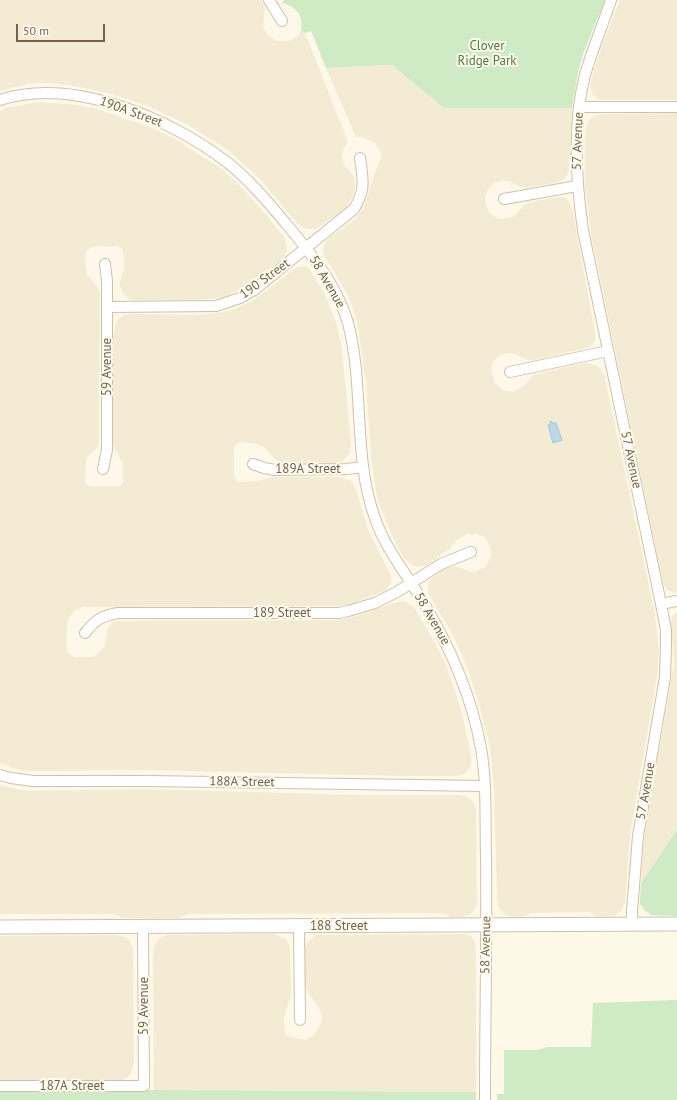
<!DOCTYPE html>
<style>
body{margin:0}
#map{position:relative;width:677px;height:1100px;overflow:hidden;background:#fdf8e7;font-family:"PT Sans",sans-serif}
canvas{display:block}
.scale{position:absolute;left:16px;top:24px;width:89px;height:18px;box-sizing:border-box;border:2px solid #77614b;border-top:0;padding-left:5px;font-size:12px;line-height:14px;white-space:nowrap;color:#77614b;-webkit-text-stroke:3px #fffbee;paint-order:stroke}
</style>
<div id="map">
<canvas width="677" height="1100"></canvas>
<div class="scale">50 m</div>
</div>
<script>
const ctx = document.querySelector('canvas').getContext('2d');
ctx.lineJoin = 'round';
function paint(path, color) { ctx.fillStyle = color; ctx.fill(path, 'evenodd'); }
function trace(path, color, width, dash) { ctx.strokeStyle = color; ctx.lineWidth = width; ctx.lineCap = dash ? 'butt' : 'round'; ctx.setLineDash(dash || []); ctx.stroke(path); }
function label(font, color, halo, rows, align = 'center') {
  ctx.font = font + ' "PT Sans",sans-serif'; ctx.lineWidth = 4; ctx.setLineDash([]); ctx.textBaseline = 'middle'; ctx.strokeStyle = halo; ctx.fillStyle = color; for (const [text, x, y, turn = 0] of rows) {
    ctx.save(); ctx.translate(x, y); ctx.rotate((+turn || 0) * Math.PI / 180); ctx.textAlign = isNaN(turn) ? turn : align; if (halo) ctx.strokeText(text, 0, 0); ctx.fillText(text, 0, 0); ctx.restore();
  }
}
paint(new Path2D(`
 M0,0H262L265,8L263,27L268,36L278,41H289L298,36L301,30L305,33L348,142L343,150L342,157L344,165L353,175L355,181V189L352,198L344,210L319,227L315,229H306L298,224L259,178L228,150L188,125L148,106L108,93L69,85L51,83H35L15,87L0,91Z
 M620,0H677V100H602L598,99L593,95L590,86L593,74L600,51Z
 M392,65L444,108H572L569,169L566,178L559,182L527,188L521,187L507,180L498,182L493,183L489,188L485,196V201L488,210L493,216L501,219L513,217L525,205L530,202L559,197H563L569,201L573,213L595,332V341L590,347L587,348L534,360H527L512,353L504,354L500,355L493,362L491,371L495,383L503,390L511,392L515,391L522,387L535,374L586,363L598,366L604,374L655,614L659,652L657,676L630,835L625,902L621,911L614,916L597,917L590,912L530,913L525,916L511,917L504,914L499,908L497,896L494,789L490,746L479,704L467,667L454,637L428,593V586L432,578L448,566L458,567L471,572L477,571L485,567L491,557V550L486,539L482,536L477,534H466L456,541L449,549L427,565L418,567L412,565L404,558L398,548L387,524L377,497L372,466L366,384L359,333L355,314L347,294L324,255L323,250L324,245L329,238L355,219L364,208L373,178L381,158L380,150L375,143L362,137H356L326,68Z
 M38,102L78,105L96,109L150,127L175,139L222,169L238,184L262,210L284,237L287,247V251L283,258L245,287L224,297L200,300H131L126,297L122,292L120,286V282L124,268V257L122,249L117,246L92,247L86,251L85,262L87,275L97,286L100,293L99,439L97,448L88,456L86,460L85,481L86,484L91,487L120,486L123,482V464L114,447L113,443V336L116,323L119,318L124,315L130,314L200,315L223,312L234,309L252,301L296,268L305,266L309,268L325,295L337,325L342,350L351,443L350,453L343,461L335,464L282,463L278,462L275,459L264,447L258,444L240,442L235,445L234,450V475L238,482H241L258,481L270,477H340L351,481L355,487L368,529L391,576V582L387,590L382,592L347,605L341,606L83,607L74,611L68,620L67,628V648L68,653L75,657H92L96,655L105,646L108,628L113,622L118,621L336,620L357,616L396,602L404,601L414,607L435,643L446,665L455,691L463,717L471,756V766L466,773L458,776H403L143,770L27,771L19,770L0,763V111L6,108Z
 M677,113V594L667,590L663,583L592,239L585,187V132L589,120L593,117L602,114Z
 M677,611V831L641,883L644,839L674,663L671,623L672,617Z
 M0,785L15,789L27,791L143,789L358,795H460L466,796L471,800L475,806L476,812L477,905L471,914L464,917H451L442,913L188,914L178,918H122L114,914H0Z
 M274,934L285,939L289,944L290,951L291,995L284,1017L285,1033L288,1036L305,1040L314,1035L320,1026L322,1020L321,1013L318,1006L310,996L305,986L304,951L305,946L309,941L316,935L466,934L471,936L474,939L476,948V1092L154,1090L153,958L154,946L157,941L159,938L167,935Z
 M115,935L125,937L129,940L133,949L134,1062L131,1073L127,1078L119,1081L0,1080V936Z`), '#f4ebd5');
paint(new Path2D(`
 M284,0H605L583,54L578,72L572,108H444L392,65L326,68L311,31L305,33L301,30C304,16 296,6 282,3Z
 M677,830V916L651,915L644,910L640,904V901L641,883Z
 M677,1000V1100H497V1094H504V1050H537L548,1047H591L593,1003Z
 M154,1090L476,1092V1100H0V1091Z`), '#cfebc5');
const water = new Path2D(`
 M551,421L553,423H556L562,440L553,443L548,425L550,424Z`);
paint(water, '#bbdae7');
trace(water, '#a1c8d9', 1);
const minor = new Path2D(`
 M269,0L282,21
 M611,0C603,25 592,50 585,75C572,124 576,181 583,230L661,604L666,630V645L665,677L638,836L632,911V924
 M0,100C72,76 172,119 228,163C253,183 273,208 293,232C315,259 338,288 348,323C365,388 352,457 376,521C386,549 405,572 420,597C449,644 471,693 481,748C487,783 485,819 486,855C487,936 485,1018 485,1100
 M579,107H677
 M504,199L577,186
 M107,307L216,306L240,298L254,290L354,209C366,189 363,180 360,158
 M510,372L608,351
 M253,464L264,468L275,470L346,469L363,467
 M103,469L107,450V281L105,264
 M661,604L677,601
 M85,633C95,620 101,616 118,613H339L348,611L375,603L397,592L441,564L471,552
 M0,775L11,778L33,781H148L484,786
 M299,926L300,1020
 M0,1086H144L143,926`);
const tertiary = new Path2D(`
 M0,927L677,924`);
trace(minor, '#cfc1ad', 12);
trace(tertiary, '#cfc1ad', 15);
trace(minor, '#fff', 10);
trace(tertiary, '#fff', 13);
label('13px', '#4b7d42', '#fffbee', [
 ["Clover",487,46],
 ["Ridge Park",487,61]
]);
label('13px', '#77614b', '#fffbee', [
 ["190A Street",131,112,20],
 ["57 Avenue",578,141,-88],
 ["190 Street",265,279,-36],
 ["58 Avenue",327,282,60],
 ["59 Avenue",107,367,-90],
 ["57 Avenue",631,460,78],
 ["189A Street",308,469],
 ["189 Street",282,613],
 ["58 Avenue",432,619,60],
 ["188A Street",242,782,1],
 ["57 Avenue",646,791,-80],
 ["188 Street",339,926],
 ["58 Avenue",486,945,-89],
 ["59 Avenue",144,1006,-90],
 ["187A Street",72,1086]
]);
</script>
